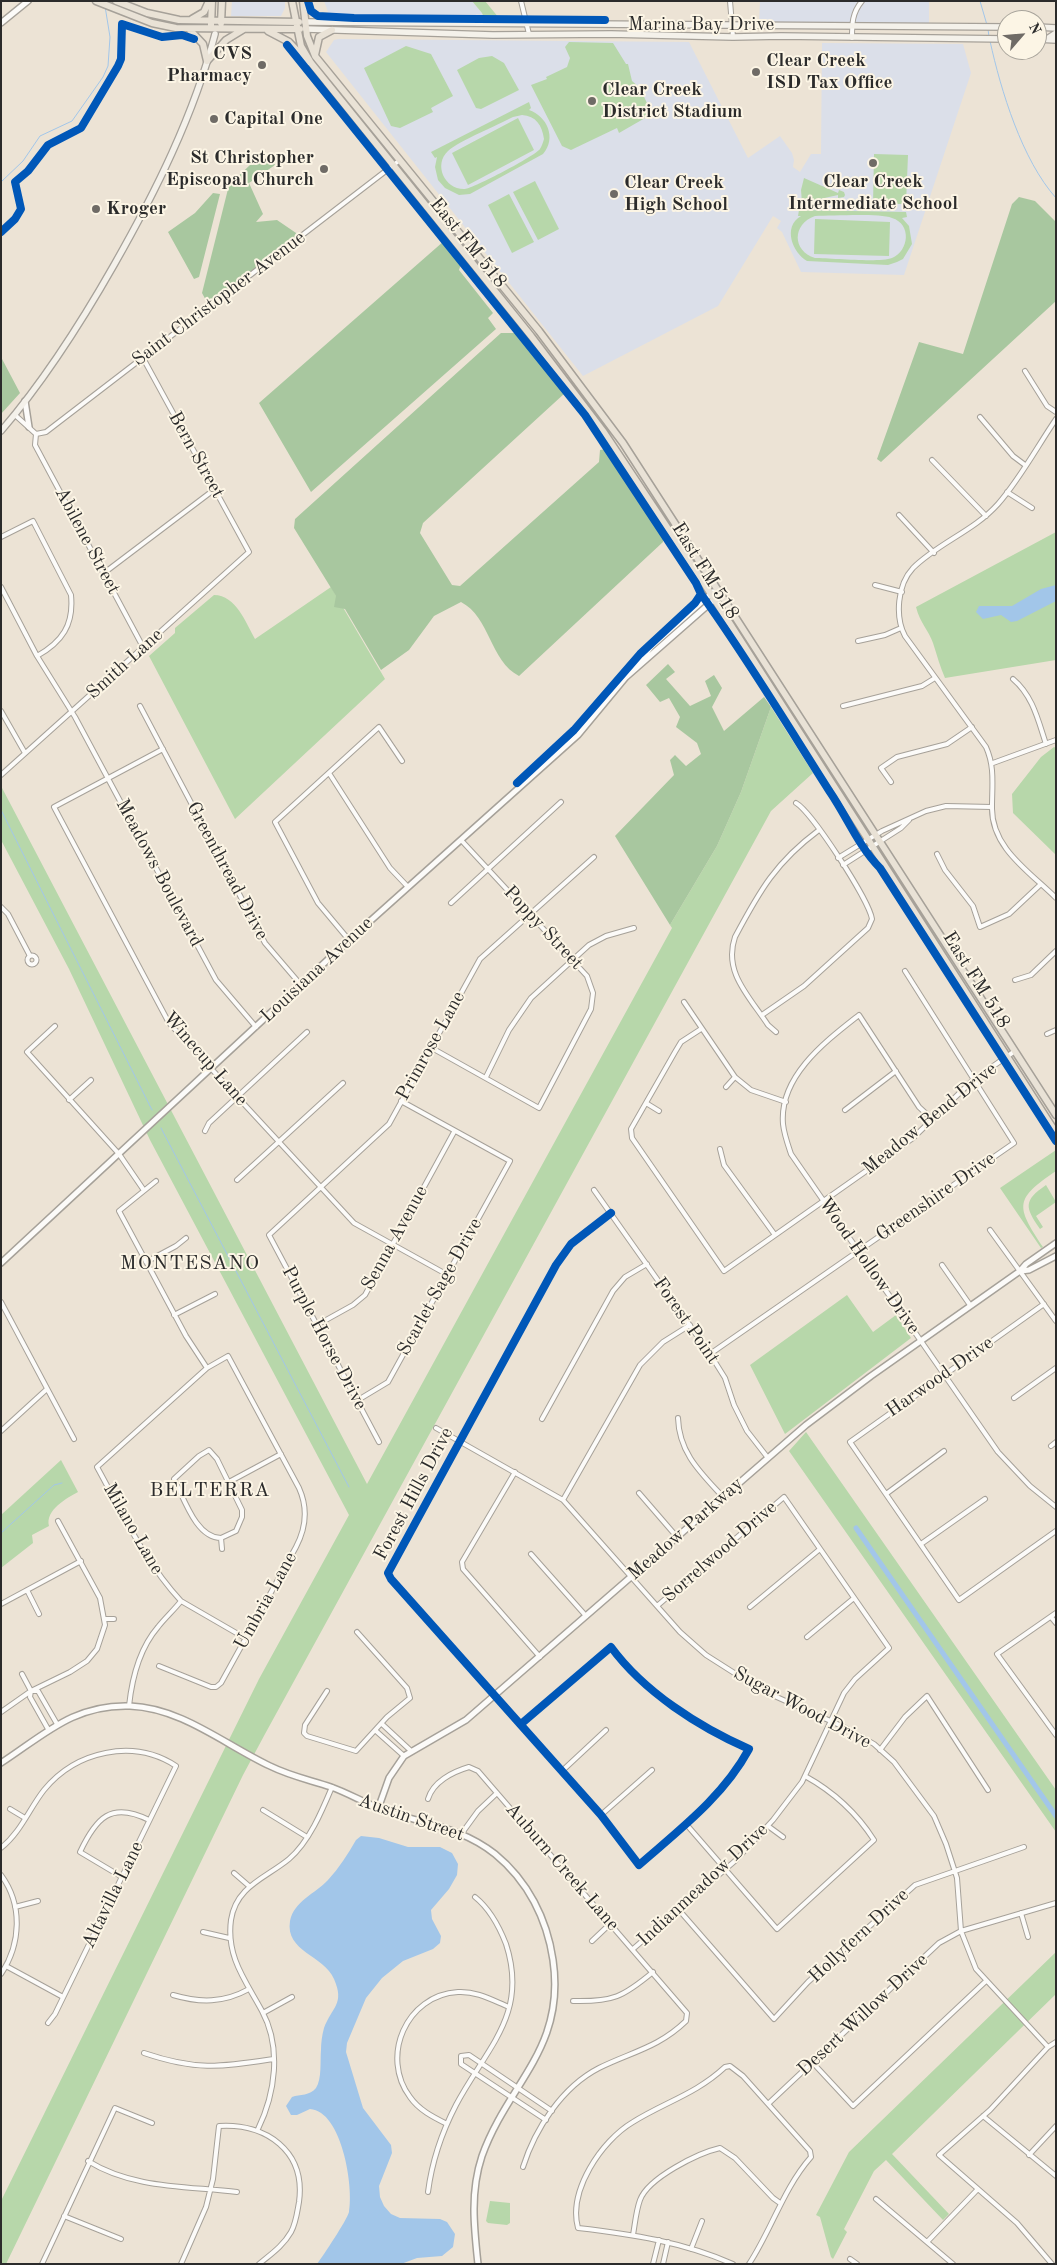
<!DOCTYPE html>
<style>
body{margin:0}
#map{position:relative;width:1057px;height:2265px;overflow:hidden;background:#ece3d5;font-family:"Old Standard TT",serif}
canvas{display:block}
.frame{position:absolute;inset:0;border:2px solid #2b2b2b;pointer-events:none}
.north{position:absolute;left:997px;top:10px;width:50px;height:50px;box-sizing:border-box;background:#fcf5e5;border:1px solid #a8a49b;border-radius:50%;rotate:63deg;font-size:14px;font-weight:700;line-height:20px;text-align:center;color:#2b2b2b}
.north::after{content:'';display:block;margin:auto;width:18px;height:22px;background:#6f6b66;clip-path:polygon(50% 0,100% 100%,50% 72%,0 100%)}
</style>
<div id="map">
<canvas width="1057" height="2265"></canvas>
<div class="frame"></div>
<div class="north">N</div>
</div>
<script>
const ctx = document.querySelector('canvas').getContext('2d');
ctx.lineJoin = 'round';
function paint(path, color) { ctx.fillStyle = color; ctx.fill(path, 'evenodd'); }
function trace(path, color, width, dash) { ctx.strokeStyle = color; ctx.lineWidth = width; ctx.lineCap = dash ? 'butt' : 'round'; ctx.setLineDash(dash || []); ctx.stroke(path); }
function label(font, color, halo, rows, align = 'center') {
  ctx.font = font + ' "Old Standard TT",serif'; ctx.lineWidth = 4; ctx.setLineDash([]); ctx.textBaseline = 'middle'; ctx.strokeStyle = halo; ctx.fillStyle = color; for (const [text, x, y, turn = 0] of rows) {
    ctx.save(); ctx.translate(x, y); ctx.rotate((+turn || 0) * Math.PI / 180); ctx.textAlign = isNaN(turn) ? turn : align; if (halo) ctx.strokeText(text, 0, 0); ctx.fillText(text, 0, 0); ctx.restore();
  }
}
paint(new Path2D(`
 M232,1H285V8L281,16H231Z
 M324,1H472L482,13L484,20H356L345,17H330Z
 M760,1H929V24L759,23Z
 M339,39L689,42L748,158L780,136L792,153L794,160L793,167L800,172L811,154H821L822,43L963,44L971,73L904,275L801,272L782,232L777,228L781,221L773,216L718,306L583,376L326,52L334,40Z`), '#dbdfe9');
paint(new Path2D(`
 M472,1H485L499,18H484L482,13Z
 M569,42L613,43L626,64H628L632,81L640,88L652,114L619,133L617,128L571,150L562,146L531,85L547,79L546,77L567,67L570,58L565,47Z
 M406,46L431,54L453,96L431,108L433,112L400,128L391,126L364,68Z
 M492,56L504,63L519,90L481,109L476,108L457,70L479,58Z
 M529,102L531,108L529,110C547,116 557,138 543,154L470,194L459,195L445,188L438,180L435,167L437,157L435,158L431,152ZM522,115C536,116 542,125 544,139C543,142 542,146 540,149C535,156 474,188 465,189C445,190 433,165 448,151C459,141 498,125 513,117Z
 M518,118L534,150L468,185L452,153Z
 M874,154L908,155L906,204H873Z
 M804,178L838,193L839,190L844,192L845,195L844,197L838,198V195L802,203L801,190Z
 M535,181L559,229L538,240L513,192Z
 M509,194L534,242L512,253L488,205Z
 M799,210L906,212L907,217L902,218L909,226L912,244L903,259L897,262L888,265L807,261C793,253 782,227 801,216H798ZM815,216C832,216 878,213 892,218C912,224 909,251 892,258C879,263 831,258 815,258C792,251 792,224 815,216Z
 M815,219L890,222L889,256L814,254Z
 M1056,532V660L945,678C940,667 937,655 933,643C929,631 920,623 916,607Z
 M331,587L385,679L235,819L149,656L175,633V628L214,595C236,595 246,623 255,639Z
 M771,707L813,773L771,811L265,1734L243,1775L6,2264H1V2201L259,1679L349,1515L150,1140L69,969L1,840V786L367,1484L672,928L670,925L717,846L741,792Z
 M1054,747L1056,748V855L1013,813L1012,794L1041,757Z
 M1056,1150V1171C1015,1199 1015,1205 1043,1247L1041,1248L1000,1188Z
 M1046,1185L1056,1202L1036,1216L1043,1227L1040,1229C1025,1207 1023,1201 1046,1185Z
 M847,1295L873,1332L896,1315L911,1338L785,1434L750,1365Z
 M806,1432L1056,1790V1832L789,1451Z
 M61,1460L78,1492C67,1498 45,1510 49,1526L32,1535L33,1543L1,1568V1515Z
 M1056,1952V1994L892,2154L949,2214L943,2220L886,2160L874,2171L844,2229L847,2232L833,2259L831,2257L820,2217L816,2215L849,2152Z
 M490,2201L510,2203V2223L507,2225L488,2223L486,2221Z`), '#b7d7aa');
paint(new Path2D(`
 M262,158L272,160L275,165L249,183L263,214L256,222L277,220L299,235L208,304L202,293L229,185L250,165Z
 M213,193L220,194L199,277L194,279L168,232L195,213Z
 M1019,197L1035,201L1056,222V301L881,462L877,459L919,342L963,354L1012,204Z
 M444,241L461,264L459,270L493,313L488,318L496,329L311,492L259,403Z
 M501,333H518L565,393L423,523L420,533L452,585L460,586L599,462L600,450L606,449L663,537V542L519,676C490,661 490,617 461,602L434,616L409,650L381,670L345,609L334,607L336,596L294,528L295,519Z
 M1,357L20,393L1,414Z
 M668,664L675,672L666,679L690,706L711,696L705,681L714,675L722,688L712,707L724,731L764,697L771,707L741,792L717,846L670,925L615,836L674,775L670,760L675,755L686,766L701,754L697,743L676,727L680,717L669,698L660,702L646,685Z`), '#a8c79f');
paint(new Path2D(`
 M1056,585V601L1017,621L1011,622L1001,615L983,619L976,612L979,606H1012L1041,589Z
 M361,1836L379,1838L408,1847H440L452,1853L458,1864L457,1875L449,1889L431,1910L432,1919L441,1936L440,1943L433,1949L403,1961L382,1978L366,1998L347,2043L346,2052L363,2108L391,2145L392,2153L379,2186L380,2197L384,2206L391,2214L400,2218L440,2219L447,2222L455,2234L453,2247L442,2256L417,2258L401,2264H317C323,2256 347,2220 349,2212C354,2187 342,2111 310,2109L297,2115H291L286,2106L292,2097C300,2094 310,2096 316,2088C322,2079 320,2061 321,2050C321,2043 322,2035 324,2028C332,2007 345,2004 334,1979C324,1955 285,1952 290,1921C294,1901 315,1894 328,1880C339,1868 348,1854 356,1840Z`), '#a2c6e9');
trace(new Path2D(`
 M980,1L987,25
 M988,29L989,37
 M990,41C1001,91 1022,160 1056,198
 M1,182L23,161L40,136L72,121L103,77L108,66L110,37L105,6
 M1,810L152,1110
 M161,1128L349,1487
 M1,1533L54,1485L62,1483`), '#a2c6e9', 1);
trace(new Path2D(`
 M856,1528L1056,1816`), '#a2c6e9', 5);
const minor = new Path2D(`
 M521,1L529,34
 M730,1L733,37
 M852,38C852,24 852,13 862,1
 M1025,371L1047,406L1056,412
 M15,415L36,434
 M980,417L1013,456L1025,465
 M1056,419C1037,447 1020,479 998,504C974,531 938,543 913,568C897,585 895,617 905,636L986,747C995,767 992,785 992,807C991,848 1030,872 1056,898
 M36,434L46,432L400,160
 M36,434L35,445L143,647
 M932,460L986,516
 M1007,492L1032,508
 M899,515L934,553
 M1,537L33,521L71,595C74,625 62,642 37,656L1,587
 M104,573L215,489
 M875,585L902,592
 M858,641L885,635L901,628
 M37,656L75,717L216,980L256,1027
 M1013,679C1033,696 1038,720 1046,744
 M140,706L265,943L301,985
 M843,706L922,686L935,678
 M1,711L25,753
 M163,749L54,807L169,1023L354,1223L446,1274
 M993,763L1056,740
 M329,773L390,868L408,887
 M1,775L249,552L143,358
 M891,782L881,768L897,757L947,744L972,727
 M937,854L945,870L973,906L980,927L1009,914L1041,884
 M838,858L882,831L926,811L946,806L992,807
 M843,865L901,828L909,820
 M451,903L561,802
 M1,907L8,914L30,956
 M349,940L318,903L275,822L379,727L402,761
 M27.5 960a4.5 4.5 0 1 1 9 0a4.5 4.5 0 1 1-9 0Z
 M1015,980L1031,975L1056,951
 M684,1002L735,1077L751,1090L786,1102
 M762,1015L804,986L868,928L872,919C869,900 812,812 796,803
 M55,1026L27,1052L119,1154L143,1189
 M701,1029L681,1042L675,1052L631,1129L632,1138L724,1271L913,1138L973,1080L1015,1051
 M776,1032L768,1025C749,996 723,972 735,937C760,890 776,862 819,830
 M1047,1034L1056,1030
 M430,1047L539,1108L591,1009L593,993L587,976L461,840
 M486,1077L509,1030L531,998L589,945L606,936L634,928
 M726,1087L735,1077
 M69,1100L91,1080
 M646,1103L659,1111
 M845,1110L896,1071
 M932,1119L919,1107L859,1015C826,1041 779,1076 783,1124C784,1134 788,1145 791,1154L998,1452L1030,1486L1056,1507
 M205,1131L209,1123L307,1032
 M720,1149L724,1165L775,1235
 M237,1180L343,1083
 M156,1181L119,1211L186,1336L207,1368
 M594,1190L710,1354L725,1378L734,1405L747,1431L768,1458
 M990,1230L1056,1321
 M146,1262L176,1246L186,1238
 M942,1265L970,1305
 M1,1302L74,1439
 M1044,1304L850,1442L959,1600L1056,1531
 M174,1315L215,1294
 M317,1325L353,1305L365,1295L454,1132
 M710,1354L1014,1143L905,971
 M1014,1398L1056,1368
 M358,1400L388,1382L510,1161L401,1101
 M678,1418C679,1453 701,1473 723,1497
 M542,1419L613,1291L625,1277L647,1264
 M436,1428L563,1500L680,1632L706,1655L761,1690L844,1727L874,1744L894,1762L934,1816L946,1844L957,1878L961,1931L976,1969L1048,2047
 M1,1431L47,1389
 M379,1442L269,1235L389,1124L480,959L594,857
 M1051,1446L1056,1442
 M515,1472L462,1562L463,1569L540,1657
 M229,1482L281,1454
 M639,1493L677,1537
 M886,1494L944,1451
 M563,1500L640,1365L663,1342L690,1325
 M221,1538C196,1538 184,1498 174,1479L199,1456L209,1450L217,1459L242,1510V1517L236,1531L221,1538L222,1549
 M921,1544L985,1499
 M531,1554L586,1616
 M27,1590L39,1614
 M1,1604L81,1561
 M750,1607L820,1549
 M1056,1613L997,1654L1056,1735
 M1051,1617L1056,1623
 M105,1619H114
 M807,1637L854,1598
 M159,1666L211,1687H216L221,1683L296,1547C306,1528 308,1508 299,1488L228,1356L207,1368L97,1467C123,1514 144,1561 181,1601L245,1638
 M22,1674L31,1691L30,1697L48,1729
 M31,1691H38L57,1724
 M327,1691L305,1725L304,1733L307,1736L356,1751L387,1717L410,1698L407,1688L357,1632
 M129,1706C132,1678 139,1649 158,1627C165,1618 174,1610 181,1601
 M1,1712L31,1691L70,1672L87,1661L97,1649L105,1625L100,1598L58,1521
 M382,1724L410,1750
 M521,1724L611,1647C644,1692 699,1727 749,1749C723,1797 679,1830 639,1865L601,1815L391,1579L388,1573L556,1265L571,1244L611,1213
 M376,1731L404,1756
 M880,1750L905,1717L927,1696L988,1790
 M562,1771L606,1730
 M428,1799C433,1782 452,1772 469,1767L478,1771L687,2013L686,2021C658,2048 631,2052 599,2068C562,2087 535,2129 523,2167
 M10,1809L25,1818
 M263,1810L307,1837
 M601,1815L652,1770
 M686,1824L777,1929L874,1840C856,1812 834,1792 805,1776
 M768,1826L783,1837
 M462,1833L478,1811L497,1793
 M1,1848C21,1832 29,1809 44,1790C76,1751 133,1738 176,1766L55,2014L48,2023
 M234,1873L249,1886
 M1,1875C23,1905 21,1944 1,1974
 M122,1877L80,1852C96,1818 111,1801 149,1820
 M15,1907L38,1901
 M679,1910L774,2019L808,1982L915,1885L1024,1847
 M1021,1913L1028,1937
 M203,1932L229,1938
 M592,1941L611,1923
 M633,1949L736,1860L773,1820L802,1782L844,1693L855,1679L889,1648L784,1497L657,1606
 M6,1966L63,1997
 M173,1995C200,2003 224,2003 249,1989
 M573,2001C613,2002 623,1997 653,1972
 M263,2013L292,1997
 M144,2053C197,2071 220,2067 273,2059
 M813,2063L853,2106L986,1981
 M768,2104L939,1943L961,1931L1056,1903
 M983,2116L1056,2176
 M546,2120L461,2064V2056L469,2055L552,2111
 M447,2124C433,2117 419,2110 410,2097C380,2057 406,1995 458,1992C477,1991 492,2000 509,2007
 M258,2129C275,2094 282,2048 262,2011C246,1981 226,1957 231,1920C236,1886 266,1878 289,1859C309,1842 322,1811 332,1787
 M1029,2155L1056,2126
 M88,2161C133,2189 187,2186 237,2192
 M428,2192C432,2161 442,2132 456,2105C486,2048 529,2015 506,1944C499,1926 490,1909 475,1897
 M876,2199L953,2264
 M64,2216L121,2239
 M633,2235C635,2224 636,2211 640,2200C648,2178 698,2153 720,2148L735,2158L773,2198L780,2203
 M927,2242L977,2190
 M691,2249L702,2221
 M850,2259L857,2264
 M42,2264L115,2108L152,2123
 M181,2264L206,2207L213,2179L219,2126C266,2123 306,2151 299,2202C297,2213 296,2223 291,2232C283,2246 271,2254 259,2264
 M653,2264L659,2240
 M663,2264L668,2242
 M733,2264C683,2242 631,2234 578,2228C568,2191 601,2141 633,2122C665,2102 696,2094 725,2067L730,2066L743,2076L810,2151L811,2157C783,2189 772,2229 749,2264
 M1052,2264L1017,2223L939,2155L990,2110L1048,2047L1056,2042`);
const tertiary = new Path2D(`
 M1,23L28,1
 M25,401L29,427
 M634,668L651,647L713,592
 M1,1263L349,940L578,735L626,677L716,598
 M1021,1271L1029,1270L1056,1256
 M1,1763C44,1735 74,1704 130,1706C182,1708 225,1745 270,1766C290,1776 310,1780 331,1787C351,1794 369,1806 390,1812C428,1825 462,1828 495,1854C528,1881 547,1919 553,1960C566,2049 508,2083 482,2156C470,2192 474,2227 478,2264
 M378,1809L389,1778L404,1756L466,1720L806,1425L871,1376L1020,1271L1026,1264L1056,1243`);
const secondary = new Path2D(`
 M305,22L1007,27
 M1037,27L1056,28
 M306,29L493,35L611,34L733,37L781,36L1007,39
 M1037,39L1056,40
 M1047,39L1056,33
 M1,431C45,380 81,323 114,265C155,193 194,115 215,34`);
const primary = new Path2D(`
 M96,1L152,23L176,28L300,29
 M116,1L147,13L179,20L299,22
 M292,1L301,46L311,63L531,336L603,431L700,577L1056,1133
 M303,1L307,36L315,56L539,331L623,443L1056,1115
 M192,19L204,12L209,1
 M221,23L222,1
 M211,25L212,1
 M189,29L203,44L207,61
 M268,31L289,42L308,62
 M315,55L319,37L332,30
 M207,61L226,40L244,29`);
trace(minor, '#a6a199', 6);
trace(tertiary, '#a6a199', 8);
trace(secondary, '#a6a199', 8);
trace(primary, '#a6a199', 9);
trace(minor, '#fcfbf9', 4);
trace(tertiary, '#fcfbf9', 5);
trace(secondary, '#f4f1ea', 5.5);
trace(primary, '#e9e2d6', 6);
trace(new Path2D(`
 M308,1L311,11L318,16L354,18L605,20
 M287,45L585,415L696,583L701,594L695,603L640,654L574,730L517,783
 M1,232L15,219L21,209L15,182L28,171L48,145L81,128L118,66L121,59L122,24L162,37L182,35L194,39
 M701,594C747,658 788,726 830,792C847,817 859,847 880,868L1056,1141
 M521,1724L611,1647C644,1692 699,1727 749,1749C723,1797 679,1830 639,1865L601,1815L391,1579L388,1573L556,1265L571,1244L611,1213`), '#0057b8', 8);
for (const [x, y, r, color] of [
 [262,65,5,"#6f6b66"],
 [756,72,5,"#6f6b66"],
 [592,101,5,"#6f6b66"],
 [214,119,5,"#6f6b66"],
 [873,163,5,"#6f6b66"],
 [324,169,5,"#6f6b66"],
 [614,194,5,"#6f6b66"],
 [96,209,5,"#6f6b66"]
]) { const dot = new Path2D(); dot.arc(x, y, r, 0, 2 * Math.PI); ctx.fillStyle = color; ctx.fill(dot); trace(dot, '#fcf5e5', 2); }
label('19px', '#2b2b2b', '#fcf5e5', [
 ["Marina Bay Drive",701,25],
 ["East FM 518",468,243,51],
 ["Saint Christopher Avenue",219,299,-37],
 ["Bern Street",196,455,61],
 ["Abilene Street",87,541,62],
 ["East FM 518",705,571,58],
 ["Smith Lane",125,664,-42],
 ["Greenthread Drive",227,871,62],
 ["Meadows Boulevard",159,873,62],
 ["Poppy Street",543,928,47],
 ["Louisiana Avenue",317,970,-43],
 ["East FM 518",976,980,58],
 ["Primrose Lane",431,1046,-61],
 ["Winecup Lane",205,1059,49],
 ["Meadow Bend Drive",930,1119,-39],
 ["Greenshire Drive",936,1197,-35],
 ["Senna Avenue",395,1238,-61],
 ["Wood Hollow Drive",869,1266,55],
 ["Scarlet Sage Drive",440,1287,-61],
 ["Forest Point",686,1321,55],
 ["Purple Horse Drive",324,1338,62],
 ["Harwood Drive",940,1377,-35],
 ["Forest Hills Drive",414,1494,-62],
 ["Milano Lane",133,1529,60],
 ["Meadow Parkway",686,1529,-41],
 ["Sorrelwood Drive",720,1552,-41],
 ["Umbria Lane",266,1601,-61],
 ["Sugar Wood Drive",802,1708,28],
 ["Austin Street",411,1818,19],
 ["Auburn Creek Lane",562,1867,49],
 ["Indianmeadow Drive",703,1885,-43],
 ["Altavilla Lane",113,1895,-64],
 ["Hollyfern Drive",859,1936,-43],
 ["Desert Willow Drive",863,2015,-43]
]);
label('bold 19px', '#2b2b2b', '#fcf5e5', [
 ["CVS",252,54,"right"],
 ["Pharmacy",252,76,"right"],
 ["Clear Creek",766,61],
 ["ISD Tax Office",766,83],
 ["Clear Creek",602,90],
 ["District Stadium",602,112],
 ["Capital One",224,119],
 ["St Christopher",314,158,"right"],
 ["Episcopal Church",314,180,"right"],
 ["Clear Creek",873,182,"center"],
 ["Intermediate School",873,204,"center"],
 ["Clear Creek",624,183],
 ["High School",624,205],
 ["Kroger",106,209]
], 'left');
ctx.letterSpacing = '1px';
label('20px', '#2b2b2b', '#fcf5e5', [
 ["MONTESANO",190,1264],
 ["BELTERRA",210,1491]
]);
ctx.letterSpacing = '0px';
</script>
